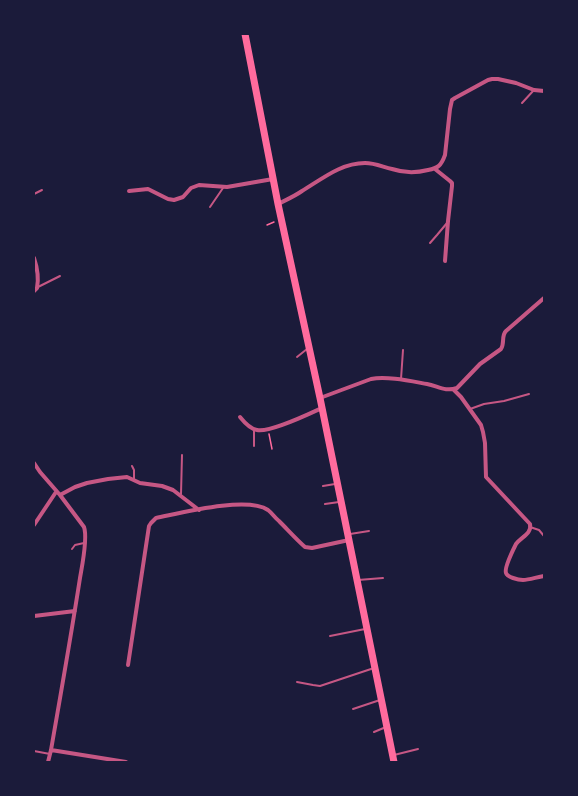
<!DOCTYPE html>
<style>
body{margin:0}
#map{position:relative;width:578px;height:796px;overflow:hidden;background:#1b1b3a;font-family:"IBM Plex Sans",sans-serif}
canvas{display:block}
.frame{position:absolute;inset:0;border:35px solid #1b1b3a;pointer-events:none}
</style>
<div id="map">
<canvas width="578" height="796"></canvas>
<div class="frame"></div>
</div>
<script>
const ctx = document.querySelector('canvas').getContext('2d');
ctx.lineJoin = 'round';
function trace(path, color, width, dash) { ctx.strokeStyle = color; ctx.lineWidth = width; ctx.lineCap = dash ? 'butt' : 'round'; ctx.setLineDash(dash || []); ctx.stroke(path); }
trace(new Path2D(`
 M267,225L274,222
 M269,434L272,449`), '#ff6b9d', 1.5);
trace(new Path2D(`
 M522,103L534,90
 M34,194L42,190
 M210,207L223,188
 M430,243L437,235L447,223
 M38,287L60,276
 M297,357L307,349
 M401,379L403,350
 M470,409L484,404L504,401L529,394
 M254,429V446
 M132,466L134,470V480
 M323,486L335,484
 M181,494L182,455
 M325,504L339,502
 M530,527L539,530L544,536
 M350,534L369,531
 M72,549L75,545L84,543
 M358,580L383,578
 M330,636L365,629
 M297,682L313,685L320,686L374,668
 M353,709L380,700
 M374,732L386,727
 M34,751L50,754
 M394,755L418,749`), '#c65784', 2);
trace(new Path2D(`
 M435,169L450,181L452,183V186L448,221L445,261
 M129,191L148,189L168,199L174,200L183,197L191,188L199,185L227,187L273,179
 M278,204C286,200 295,196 302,191C322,179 341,163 365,163C375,163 383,167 392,169C404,173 416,173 428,170C438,168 441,166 445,155L450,109L452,100L455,98L488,80L492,79H498L516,83L534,90L544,91
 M34,258C37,267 39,278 37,288L34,291
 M453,389L461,397L481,425L483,432L485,443L486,477L530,524C532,534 521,537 516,544C514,548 504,568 506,573C507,577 518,580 523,580C529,580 537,577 544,576
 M320,398L371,379C387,376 410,381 427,384C438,386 445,392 457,388L480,364L501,349C505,343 501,336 506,331L544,298
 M240,417C244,422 250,429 257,430C270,433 309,414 322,408
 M34,463L40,472L60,495L84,527C88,538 82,566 80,578C71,636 61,693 51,750L48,762
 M60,495L75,487L87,483L108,479L127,477L140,483L162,486L173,490L199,510
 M34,525L56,492
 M34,616L75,611
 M128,665L149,526L151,523L156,518C181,513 247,496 268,510C272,513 275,518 279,521C288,530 296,539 305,547L312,548L349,540
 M51,750L126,762`), '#c65784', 4);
trace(new Path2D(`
 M245,34L278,204L320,398L341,501L394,762`), '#ff6b9d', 7);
</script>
